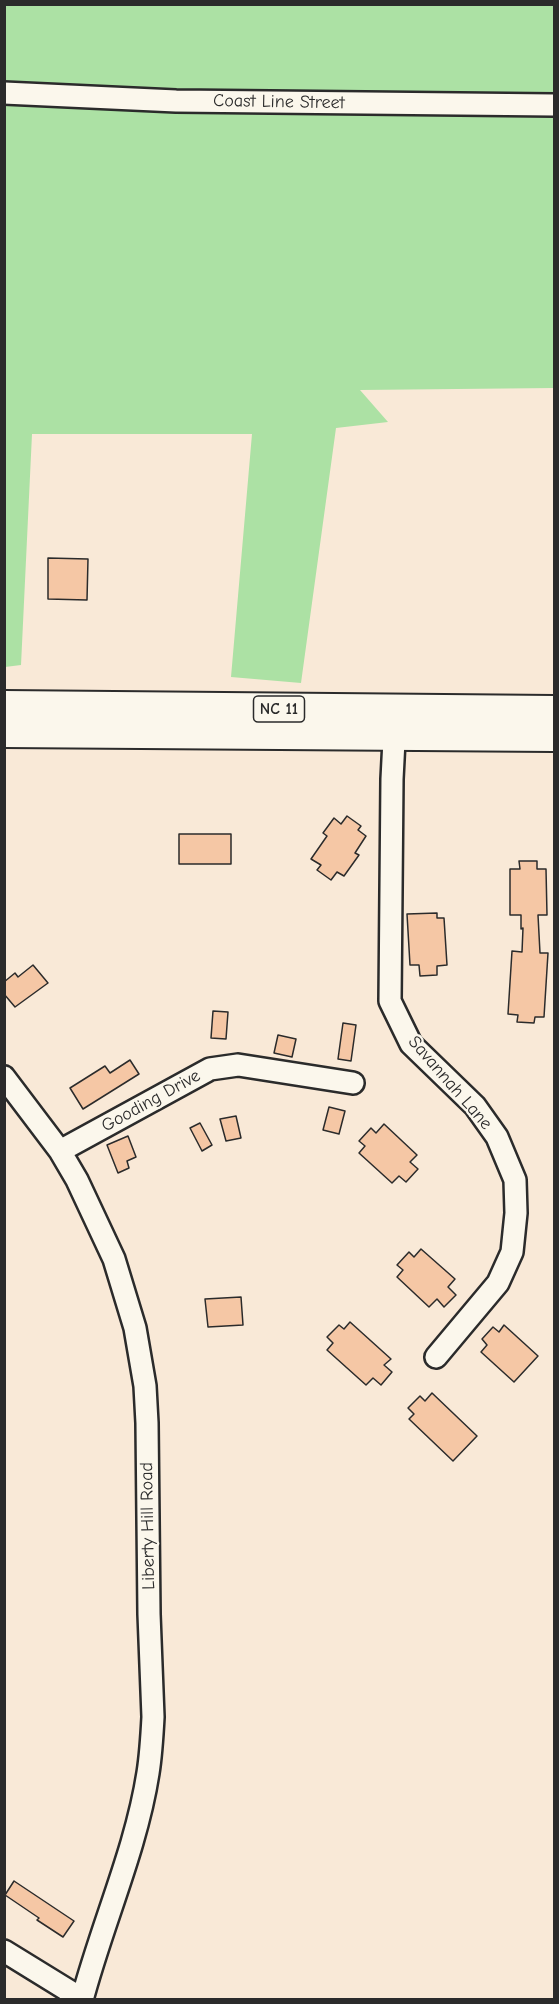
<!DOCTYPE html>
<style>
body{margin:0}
#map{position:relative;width:559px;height:2004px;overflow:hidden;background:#f9e9d7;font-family:"Comic Neue",sans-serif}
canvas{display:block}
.frame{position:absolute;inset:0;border:6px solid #2b2b2b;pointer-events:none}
</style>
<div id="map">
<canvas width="559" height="2004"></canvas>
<div class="frame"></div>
</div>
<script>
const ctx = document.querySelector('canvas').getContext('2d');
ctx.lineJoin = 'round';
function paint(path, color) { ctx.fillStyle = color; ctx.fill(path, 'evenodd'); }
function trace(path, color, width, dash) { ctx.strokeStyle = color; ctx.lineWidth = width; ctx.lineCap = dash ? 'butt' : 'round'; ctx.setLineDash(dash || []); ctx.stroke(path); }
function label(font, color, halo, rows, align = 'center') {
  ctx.font = font + ' "Comic Neue",sans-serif'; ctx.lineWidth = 4.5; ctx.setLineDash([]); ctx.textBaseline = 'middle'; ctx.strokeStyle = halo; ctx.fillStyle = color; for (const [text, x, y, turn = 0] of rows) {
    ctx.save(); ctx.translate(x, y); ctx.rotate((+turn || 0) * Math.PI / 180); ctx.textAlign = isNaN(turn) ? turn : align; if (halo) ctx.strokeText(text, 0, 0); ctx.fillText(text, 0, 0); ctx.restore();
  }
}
paint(new Path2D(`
 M4,5H554V388L360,390L388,422L336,428L301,683L231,677L252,434H32L21,665L5,667Z`), '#ace1a4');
const building = new Path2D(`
 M48,558L88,559L87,600L48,599Z
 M347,816L361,826L358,830L366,836L355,853L359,855L344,876L337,872L331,880L317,870L321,865L311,859L327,836L323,833L334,818L341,824Z
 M179,834H231V864H179Z
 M519,861H537V869H546L547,915H538L540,953H548L544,1017H535L534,1023L517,1022L518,1015L508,1014L512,951L522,952L523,928L521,929V915H510V869H520Z
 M437,913V918H444L447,965L437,966V975L420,976L419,965H410L407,914Z
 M33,965L48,983L15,1007L4,994V982L15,973L18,977Z
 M213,1011L228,1012L226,1039L211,1038Z
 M343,1023L356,1025L351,1061L338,1059Z
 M278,1035L296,1039L292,1057L274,1053Z
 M130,1060L139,1074L83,1109L70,1088L105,1066L110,1073Z
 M329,1107L345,1111L339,1134L323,1130Z
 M236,1116L241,1138L226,1141L220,1119Z
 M200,1123L212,1145L202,1151L190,1128Z
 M384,1124L417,1155L410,1162L418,1169L406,1182L399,1176L392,1183L359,1153L365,1146L359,1141L371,1128L376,1133Z
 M128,1136L136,1157L127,1161L129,1168L118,1173L107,1145Z
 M421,1249L455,1279L448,1287L456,1295L444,1307L437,1299L429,1307L397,1277L403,1270L397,1265L409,1252L414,1257Z
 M241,1297L243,1325L208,1327L205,1299Z
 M350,1322L391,1359L384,1365L392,1372L381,1385L373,1378L366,1385L327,1350L333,1343L327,1337L339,1325L344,1329Z
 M504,1325L538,1356L514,1382L481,1352L487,1345L482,1339L493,1327L499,1332Z
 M432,1393L477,1436L453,1461L409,1419L414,1414L408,1408L420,1396L425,1401Z
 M14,1881L74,1921L63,1937L37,1920L39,1918L5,1895Z`);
paint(building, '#f5c7a5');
trace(building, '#2b2b2b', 1.5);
const minor = new Path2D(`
 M4,93L176,101L554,105
 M395,721L392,779L390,1001L411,1044L475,1106L497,1137L515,1180L516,1213L512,1252L498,1283L436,1357
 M4,1077L60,1151L77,1180L114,1259L135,1328L145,1386L147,1423L149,1614L153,1717C152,1736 151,1754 148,1773C136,1850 102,1924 82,2000
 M60,1151L210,1069L238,1065L353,1083
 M4,1951L82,1999`);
const highway = new Path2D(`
 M4,706L554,711
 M4,732L554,736`);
trace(minor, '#2b2b2b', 26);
trace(highway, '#2b2b2b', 34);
trace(minor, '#fbf7ec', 21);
trace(highway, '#fbf7ec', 30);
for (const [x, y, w] of [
 [279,709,51]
]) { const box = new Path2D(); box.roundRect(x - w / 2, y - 13, w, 26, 4.5); ctx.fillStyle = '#fbf7ec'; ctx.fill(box); trace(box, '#2b2b2b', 1.5); }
label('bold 16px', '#2b2b2b', null, [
 ["NC 11",279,709]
]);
label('18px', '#2b2b2b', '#fbf7ec', [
 ["Coast Line Street",279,102,1],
 ["Savannah Lane",450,1083,49],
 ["Gooding Drive",151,1101,-29],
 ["Liberty Hill Road",148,1526,-91]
]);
</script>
